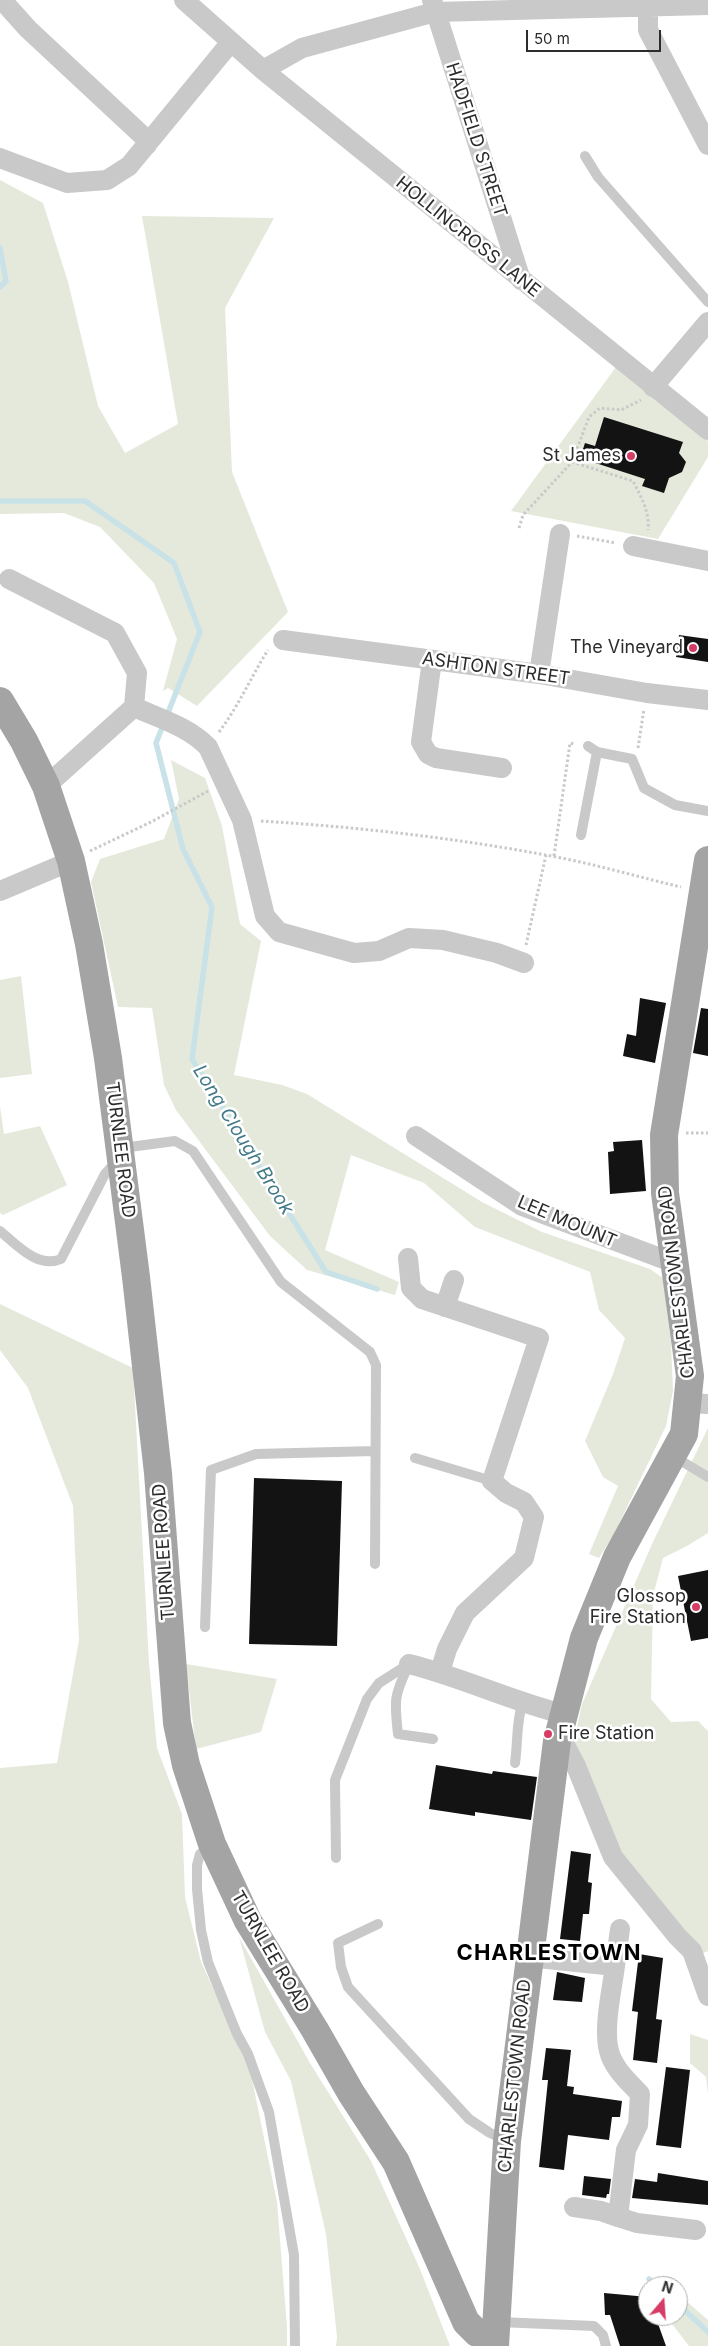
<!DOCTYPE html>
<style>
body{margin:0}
#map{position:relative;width:708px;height:2346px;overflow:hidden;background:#fff;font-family:Inter,sans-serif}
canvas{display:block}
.north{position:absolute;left:638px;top:2276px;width:50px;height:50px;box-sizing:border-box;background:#fff;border:1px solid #ababab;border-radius:50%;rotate:18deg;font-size:14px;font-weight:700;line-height:20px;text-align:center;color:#2c2c2c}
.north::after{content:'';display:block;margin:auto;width:18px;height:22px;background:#d63c65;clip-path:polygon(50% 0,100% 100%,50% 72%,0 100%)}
.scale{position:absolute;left:526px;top:30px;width:135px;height:22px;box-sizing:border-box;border:2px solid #2c2c2c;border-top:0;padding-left:6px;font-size:15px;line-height:18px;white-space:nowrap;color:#2c2c2c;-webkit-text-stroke:4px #fff;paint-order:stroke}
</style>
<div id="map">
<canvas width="708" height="2346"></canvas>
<div class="north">N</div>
<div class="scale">50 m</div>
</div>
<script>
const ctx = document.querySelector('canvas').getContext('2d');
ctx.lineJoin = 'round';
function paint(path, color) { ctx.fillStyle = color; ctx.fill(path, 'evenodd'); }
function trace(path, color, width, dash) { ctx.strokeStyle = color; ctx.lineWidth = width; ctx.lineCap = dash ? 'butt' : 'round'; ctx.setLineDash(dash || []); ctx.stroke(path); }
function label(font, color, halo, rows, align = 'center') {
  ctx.font = font + ' Inter,sans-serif'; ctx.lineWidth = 5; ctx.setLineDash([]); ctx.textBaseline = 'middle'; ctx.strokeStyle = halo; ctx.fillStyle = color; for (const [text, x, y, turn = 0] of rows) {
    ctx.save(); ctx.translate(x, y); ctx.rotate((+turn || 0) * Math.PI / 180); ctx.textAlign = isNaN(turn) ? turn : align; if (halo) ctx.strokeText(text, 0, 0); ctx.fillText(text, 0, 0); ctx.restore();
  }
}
paint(new Path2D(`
 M0,180L43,203L68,282L98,406L125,453L178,424L142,216L274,218L225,308L232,472L288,612L197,706L168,688L163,691L177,639L154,583L100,527L64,513L0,514Z
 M616,367L708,441V457L658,539L511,511Z
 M171,760L205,778L222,826L240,924L261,941L234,1075L282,1085L307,1094L482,1202L542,1232L650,1269L663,1278L671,1343L673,1391L666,1426L614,1534L599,1558L589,1554L618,1486L603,1477L585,1441L613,1374L625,1338L599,1310L590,1272L475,1227L424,1183L351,1155L325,1250L399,1282L395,1295L307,1270L270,1236L176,1110L164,1085L152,1008L118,1007L91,882L100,859L164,839L179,799Z
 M21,976L32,1074L0,1078V980Z
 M0,1107L4,1134L40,1126L67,1185L3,1215L0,1213Z
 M0,1304L133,1368L149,1663L157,1748L182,1814L185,1897L201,1962L250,2069L277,2202L287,2327V2346H0V1768L57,1763L79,1640L73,1506L28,1388L0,1350Z
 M708,1428V1533L687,1546L663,1558L653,1596L651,1699L671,1722L698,1721L708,1731V1951L701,1954L614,1847L572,1749L582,1704L653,1542Z
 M186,1664L277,1679L261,1732L196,1749Z
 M239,1937L310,2063L371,2161L420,2269L450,2346H336L337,2337L326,2234L291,2081L265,2032Z
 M690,2034L708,2040V2094L706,2077L690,2063Z
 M678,2294L708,2320V2346H689L666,2316H678Z`), '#e5e9db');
trace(new Path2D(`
 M0,248L6,281L0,287
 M0,501H85L174,563L200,632L156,743L183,849L212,907L192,1059L326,1272L377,1289
 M649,2279L657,2286
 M678,2304L708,2332`), '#c8e2e8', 5.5);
paint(new Path2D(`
 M604,417L683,442L679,453L686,462L682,472L669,478L664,493L642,486L645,479L580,458L585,443L595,446Z
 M679,635L708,639V662L676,657Z
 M640,998L666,1003L655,1063L623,1056L627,1034L636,1036Z
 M701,1008L708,1009V1056L693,1053Z
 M642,1140L646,1191L610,1194L608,1152L614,1151L613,1142Z
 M254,1478L342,1481L337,1646L249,1644Z
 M708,1570V1638L691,1641L678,1576Z
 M436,1765L492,1774L493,1771L537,1777L531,1820L475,1812V1816L429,1809Z
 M571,1851L591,1854L588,1882L592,1883L589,1914H583L580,1941L560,1939Z
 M639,1954L663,1958L656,2019L662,2020L657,2063L633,2060L638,2012L632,2011Z
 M557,1972L585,1978L582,2002L553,2000Z
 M546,2048L571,2050L567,2086L574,2087L573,2094L622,2101L620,2117H612L609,2140L568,2135L564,2170L539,2167L548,2080H542Z
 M666,2067L690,2070L681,2148L656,2145Z
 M658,2173L708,2181V2205L632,2198L635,2179L657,2182Z
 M584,2176L611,2179L609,2194H607L606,2198L582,2195Z
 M604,2293L648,2297V2320L656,2318L666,2346H620L610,2315H605Z`), '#131313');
trace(new Path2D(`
 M572,462L633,481C641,497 650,512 648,530
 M519,528L523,515L572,462L589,417L600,408L621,410L641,400
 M577,536L616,543
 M219,732C238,707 251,677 268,650
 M638,748L644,709
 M261,821C358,827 456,838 551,856C595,864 638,877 681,887
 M90,851L151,822L210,790
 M554,856L570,743L575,744
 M526,945L546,855
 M686,1133H708`), '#c9c9c9', 3, [2.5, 2.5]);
trace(new Path2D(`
 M585,156L598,177L708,302
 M588,746L597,752L632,759L644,788L675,805L708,811
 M581,835L597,752
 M122,1148L175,1141L193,1151L281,1282L370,1352L376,1365L375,1564
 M0,1231C17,1245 38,1269 61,1259L105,1174L113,1165L119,1163
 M673,1456L708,1477
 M415,1458L492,1481
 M205,1627L211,1470L256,1454L375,1451
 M409,1664C394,1696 394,1700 398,1734L433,1739
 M515,1763C518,1742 516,1721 523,1701
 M211,1845L200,1854L197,1865V1889L201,1930L208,1962L237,2034L248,2054L269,2112L294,2255L295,2346
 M336,1858L335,1780L367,1699L379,1683L409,1664
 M378,1924L338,1943L341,1967L348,1987L469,2119L490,2133L506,2140
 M499,2322L594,2326L603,2335L606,2346`), '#c9c9c9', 10);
trace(new Path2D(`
 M2,0L28,29L145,138L147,145
 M184,0L263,70L708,430
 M432,0L521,280
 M648,7V30L708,145
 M263,70L302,48L435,12L708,5
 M0,158L67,183L107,180L129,166L231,42
 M653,387L708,322
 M633,546L708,561
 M9,579L115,633L137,673L134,707
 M283,640L539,674L647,693L708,700
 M432,660L421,742L428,754L436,758L502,768
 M539,674L560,534
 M46,786L134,707C159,718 189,727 208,747L242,820L265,916L279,932L354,953L379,951L409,938L443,940L497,953L524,963
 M0,891L71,861
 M416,1136L522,1206L674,1263
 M408,1258L411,1288L422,1299L539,1338L492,1481L506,1493L524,1502L534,1517L524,1558L465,1613L447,1649L440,1672
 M445,1307L454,1280
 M689,1403L708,1404
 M409,1664C461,1677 511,1701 563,1714
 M557,1741L566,1747L576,1766L613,1857L677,1936L692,1951L708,1996
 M528,1957L615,1966C612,1990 603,2027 609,2051C613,2068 629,2082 640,2094L638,2125L626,2150L618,2217L637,2223L696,2230
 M615,1966L620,1929
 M574,2207L601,2211L618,2217`), '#c9c9c9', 20);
trace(new Path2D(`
 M0,701L24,741L46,786L71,861L89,944L108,1058L136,1277L158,1473L177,1723L186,1765L212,1844L248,1921L315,2030L351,2093L396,2162L466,2322L477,2333L495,2337
 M495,2346L507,2141L557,1741L584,1638L617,1557L684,1434L690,1376L665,1193L664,1135L708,860`), '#a4a4a4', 28);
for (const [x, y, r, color] of [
 [631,456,5,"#d63c65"],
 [693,648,5,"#d63c65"],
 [696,1607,5,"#d63c65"],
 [548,1734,5,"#d63c65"]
]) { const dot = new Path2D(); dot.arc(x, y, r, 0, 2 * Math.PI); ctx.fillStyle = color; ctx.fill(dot); trace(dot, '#fff', 2); }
label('18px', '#2c2c2c', '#fff', [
 ["HADFIELD STREET",476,140,72],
 ["HOLLINCROSS LANE",468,237,39],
 ["ASHTON STREET",496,669,8],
 ["TURNLEE ROAD",120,1150,83],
 ["LEE MOUNT",567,1222,23],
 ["CHARLESTOWN ROAD",677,1282,-97],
 ["TURNLEE ROAD",164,1552,-94],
 ["TURNLEE ROAD",270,1952,60],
 ["CHARLESTOWN ROAD",515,2076,-84]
]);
label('18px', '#2c2c2c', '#fff', [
 ["St James",621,456],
 ["The Vineyard",683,648],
 ["Glossop",686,1597],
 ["Fire Station",686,1618],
 ["Fire Station",558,1734,"left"]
], 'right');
label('italic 19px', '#427a87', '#fff', [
 ["Long Clough Brook",243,1140,58]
]);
ctx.letterSpacing = '1px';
label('bold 22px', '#000', '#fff', [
 ["CHARLESTOWN",549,1953]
]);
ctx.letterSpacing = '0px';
</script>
